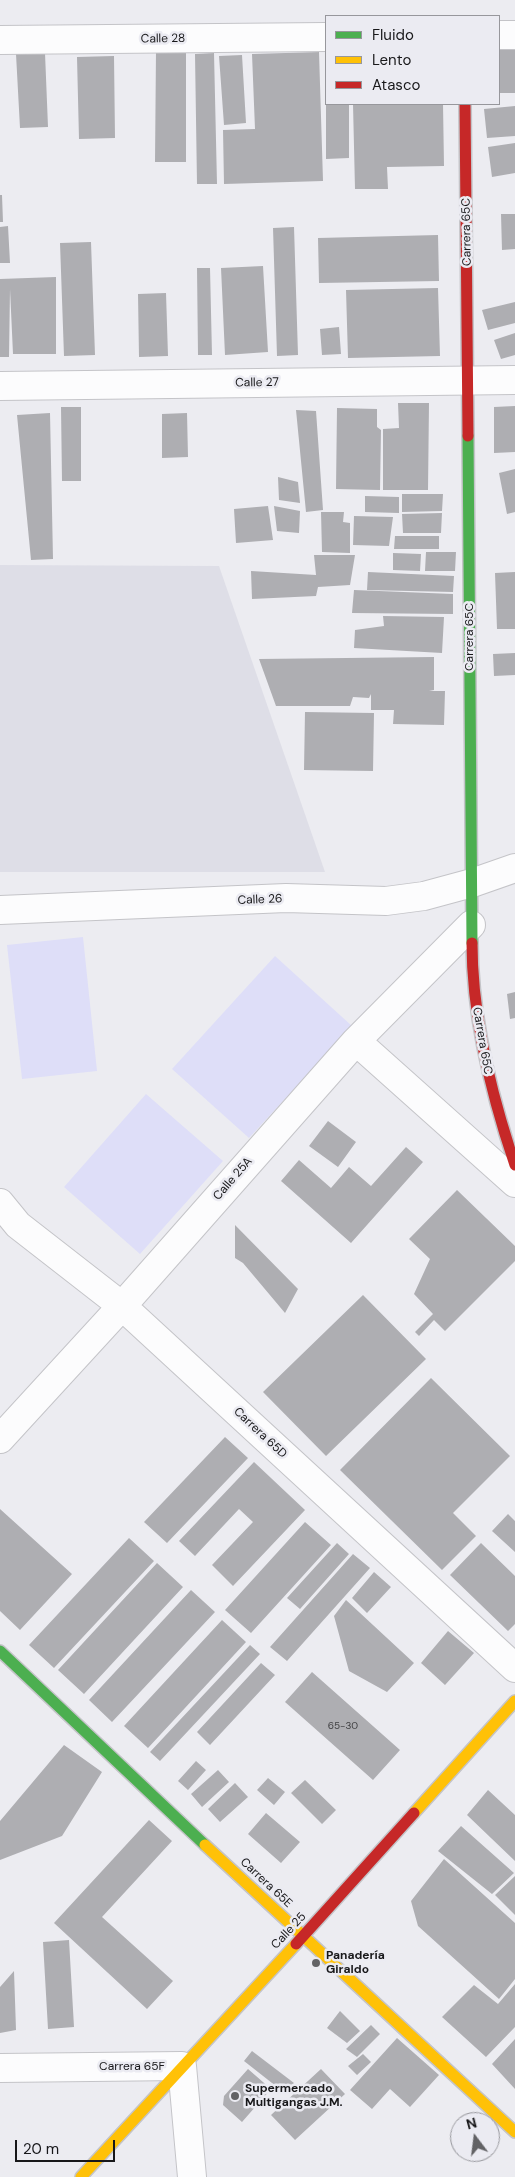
<!DOCTYPE html>
<meta charset="utf-8">
<style>
body{margin:0}
#map{position:relative;width:515px;height:2177px;overflow:hidden;background:#ececf1;font-family:"DM Sans",sans-serif}
canvas{display:block}
.legend{position:absolute;left:325px;top:15px;width:175px;height:90px;box-sizing:border-box;background:#ebebf2;border:1px solid #97979c;margin:0;padding:6px 9px;list-style:none;font-size:15px;color:#18181a}
.legend li{display:flex;align-items:center;gap:10px;height:25px}
.legend b{width:25px;border:1px solid #97979c}
.north{position:absolute;left:450px;top:2112px;width:50px;height:50px;box-sizing:border-box;background:#ebebf2;border:1px solid #97979c;border-radius:50%;rotate:345deg;font-size:14px;font-weight:700;line-height:20px;text-align:center;color:#18181a}
.north::after{content:'';display:block;margin:auto;width:18px;height:22px;background:#626265;clip-path:polygon(50% 0,100% 100%,50% 72%,0 100%)}
.scale{position:absolute;left:15px;top:2140px;width:100px;height:22px;box-sizing:border-box;border:2px solid #18181a;border-top:0;padding-left:6px;font-size:15px;line-height:18px;white-space:nowrap;color:#18181a;-webkit-text-stroke:4px #ebebf2;paint-order:stroke}
</style>
<div id="map">
<canvas width="515" height="2177"></canvas>
<ul class="legend">
<li><b style="height:6px;background:#4caf50"></b>Fluido</li>
<li><b style="height:6px;background:#ffc107"></b>Lento</li>
<li><b style="height:6px;background:#c62828"></b>Atasco</li>
</ul>
<div class="north">N</div>
<div class="scale">20 m</div>
</div>
<script>
const ctx = document.querySelector('canvas').getContext('2d');
ctx.lineJoin = 'round';
function paint(path, color) { ctx.fillStyle = color; ctx.fill(path, 'evenodd'); }
function trace(path, color, width, dash) { ctx.strokeStyle = color; ctx.lineWidth = width; ctx.lineCap = dash ? 'butt' : 'round'; ctx.setLineDash(dash || []); ctx.stroke(path); }
function label(font, color, halo, rows, align = 'center') {
  ctx.font = font + ' "DM Sans",sans-serif'; ctx.lineWidth = 5; ctx.setLineDash([]); ctx.textBaseline = 'middle'; ctx.strokeStyle = halo; ctx.fillStyle = color; for (const [text, x, y, turn = 0] of rows) {
    ctx.save(); ctx.translate(x, y); ctx.rotate((+turn || 0) * Math.PI / 180); ctx.textAlign = isNaN(turn) ? turn : align; if (halo) ctx.strokeText(text, 0, 0); ctx.fillText(text, 0, 0); ctx.restore();
  }
}
paint(new Path2D(`
 M0,565L219,566L325,872H0Z`), '#dedee7');
paint(new Path2D(`
 M83,937L97,1071L22,1079L7,945Z
 M275,956L352,1026L249,1138L172,1069Z
 M146,1094L223,1161L140,1254L64,1187Z`), '#dedef8');
paint(new Path2D(`
 M499,48H515V93H499Z
 M186,50V162H155L156,51Z
 M319,52L323,181L224,184L223,130L255,129L252,54Z
 M45,53L48,127L20,128L16,54Z
 M214,53L217,184H197L195,54Z
 M242,55L246,123L224,125L219,56Z
 M114,56L115,138L79,139L77,57Z
 M326,104H349V158L326,159Z
 M353,104H443L444,166L387,167L388,189H355Z
 M515,106V136L487,138L484,109Z
 M515,143V173L492,177L488,147Z
 M0,195H2L3,222H0Z
 M501,214H515V249L502,250Z
 M8,226L10,263H0V227Z
 M294,227L298,355L277,356L273,228Z
 M438,235L439,281L319,283L318,238Z
 M91,242L95,355L64,356L60,243Z
 M263,266L268,352L225,355L221,268Z
 M197,268H210L212,355H198Z
 M56,277V354H13L10,289L9,357H0V279Z
 M438,288L440,356L348,358L346,290Z
 M166,293L168,356L139,357L138,294Z
 M515,302V323L488,330L482,310Z
 M339,327L341,354L322,355L320,329Z
 M515,333V355L501,359L494,340Z
 M398,403H429L428,490H383V429L399,428Z
 M515,406V452L494,453V407Z
 M61,407H81V481H62Z
 M337,408L377,409V427L381,430L380,490L336,489Z
 M296,410L316,411L323,510L306,512Z
 M50,413L53,559L31,560L17,415Z
 M187,413L188,457L162,458V414Z
 M515,469V512L507,514L499,473Z
 M278,477L298,482L300,503L279,500Z
 M402,494H443L442,511L402,512Z
 M365,496L399,497V513L365,512Z
 M268,506L273,540L236,543L234,509Z
 M274,506L300,511L299,533L277,531Z
 M321,512H344L343,522L350,523V553L322,552Z
 M442,513L441,533H403L402,514Z
 M354,516L393,517L389,546L353,545Z
 M395,536H439V549H394Z
 M426,552H456L455,571H425Z
 M393,553L421,554L420,571L393,570Z
 M314,555H355L350,585L318,587L316,596L252,599L251,571L316,575Z
 M368,572L454,576L453,592L367,590Z
 M515,572V629H497L495,573Z
 M354,590L453,594V614L352,613Z
 M383,616L444,617L442,653L354,648L355,630L384,626Z
 M515,653V675L494,676L493,654Z
 M434,657V690L429,691H445L444,725L393,724L394,710H371V694L369,698L353,697L350,706H276L259,659Z
 M305,712L374,713L373,771L304,770Z
 M515,992V1018L510,1019L507,994Z
 M328,1121L356,1142L338,1167L309,1146Z
 M406,1147L423,1162L351,1243L281,1181L299,1160L331,1188L349,1167L371,1186Z
 M457,1190L515,1246V1261L445,1331L434,1320L419,1336L415,1332L433,1314L414,1294L430,1259L409,1239Z
 M235,1225L298,1289L285,1313L243,1263L235,1258Z
 M363,1295L426,1359L326,1456L263,1392Z
 M431,1378L510,1456L453,1513L476,1536L442,1570L340,1470Z
 M225,1437L248,1458L167,1543L144,1522Z
 M254,1462L305,1510L233,1586L212,1565L253,1522L239,1509L195,1556L179,1541Z
 M0,1509L72,1574L20,1630L0,1611Z
 M508,1514L515,1521V1552L492,1531Z
 M305,1522L331,1545L251,1633L225,1610Z
 M129,1538L154,1561L54,1668L29,1645Z
 M337,1543L349,1554L300,1609L287,1598Z
 M481,1543L515,1576V1624L508,1631L450,1575Z
 M353,1554L370,1568L287,1661L270,1647Z
 M157,1563L183,1587L84,1694L58,1670Z
 M374,1572L391,1587L367,1613L352,1598Z
 M191,1590L215,1612L112,1722L89,1700Z
 M346,1600L414,1663L387,1692L349,1671L334,1616Z
 M222,1620L246,1642L148,1748L124,1726Z
 M448,1631L474,1653L445,1685L421,1663Z
 M250,1645L260,1654L160,1761L150,1752Z
 M261,1663L275,1675L210,1745L197,1732Z
 M312,1672L400,1750L373,1780L285,1702Z
 M64,1745L102,1772L62,1836L0,1860V1821Z
 M196,1761L206,1770L188,1790L178,1781Z
 M218,1770L229,1782L202,1807L191,1794Z
 M268,1778L285,1792L274,1805L257,1790Z
 M305,1780L336,1810L322,1824L291,1793Z
 M235,1783L248,1797L220,1822L208,1809Z
 M488,1790L515,1815V1861L467,1815Z
 M266,1813L300,1842L281,1863L248,1834Z
 M149,1820L172,1841L102,1917L173,1981L147,2009L54,1923Z
 M461,1826L514,1873L492,1894L438,1851Z
 M444,1859L515,1923V1979L499,1999L418,1926L411,1901Z
 M515,1876V1915L495,1895Z
 M69,1940L74,2027L48,2029L43,1942Z
 M14,1971L16,2030L0,2033V1987Z
 M515,1984V2027L486,2057L442,2017L474,1985L498,2004Z
 M340,2011L360,2031L347,2043L327,2028Z
 M371,2025L380,2034L357,2057L346,2049Z
 M397,2038L439,2075L410,2107L390,2089L372,2109L350,2090Z
 M515,2039V2089L492,2064Z
 M252,2051L294,2083L286,2094L244,2061Z
 M363,2054L371,2062L357,2075L348,2066Z
 M248,2069L271,2089L242,2122L223,2105L224,2096Z
 M321,2069L345,2094L295,2140L271,2115Z`), '#aeaeb2');
const street = new Path2D(`
 M499,35H515
 M0,40L326,37
 M0,386L515,380
 M0,910L286,898L386,901L424,896L472,883L515,868
 M356,1041L515,1183
 M0,1203L18,1225L122,1306L515,1668
 M0,1439L122,1306L356,1041L471,925
 M0,2068L182,2066L192,2177`);
const fast = new Path2D(`
 M468,436L472,943
 M0,1651L205,1845`);
const slow = new Path2D(`
 M414,1813L515,1701
 M205,1845L515,2132
 M81,2177L296,1944`);
const jam = new Path2D(`
 M465,104L468,436
 M472,943C472,1018 491,1094 515,1165
 M296,1944L414,1813`);
trace(street, '#c4c4c8', 30);
trace(fast, '#c4c4c8', 14);
trace(slow, '#c4c4c8', 14);
trace(jam, '#c4c4c8', 14);
trace(street, '#fcfcfd', 28);
trace(fast, '#4caf50', 11);
trace(slow, '#ffc107', 11);
trace(jam, '#c62828', 11);
for (const [x, y, r, color] of [
 [316,1963,5,"#626265"],
 [235,2096,5,"#626265"]
]) { const dot = new Path2D(); dot.arc(x, y, r, 0, 2 * Math.PI); ctx.fillStyle = color; ctx.fill(dot); trace(dot, '#ebebf2', 2); }
label('10px', '#3e3e40', null, [
 ["65-30",343,1726]
]);
label('12px', '#18181a', '#ebebf2', [
 ["Calle 28",163,39,-1],
 ["Carrera 65C",467,232,-91],
 ["Calle 27",257,383,-1],
 ["Carrera 65C",470,637,-90],
 ["Calle 26",260,900,-2],
 ["Carrera 65C",482,1041,80],
 ["Calle 25A",233,1179,-49],
 ["Carrera 65D",260,1433,43],
 ["Carrera 65E",266,1883,43],
 ["Calle 25",289,1931,-47],
 ["Carrera 65F",132,2067]
]);
label('bold 12px', '#18181a', '#ebebf2', [
 ["Panadería",326,1956],
 ["Giraldo",326,1970],
 ["Supermercado",245,2089],
 ["Multigangas J.M.",245,2103]
], 'left');
</script>
